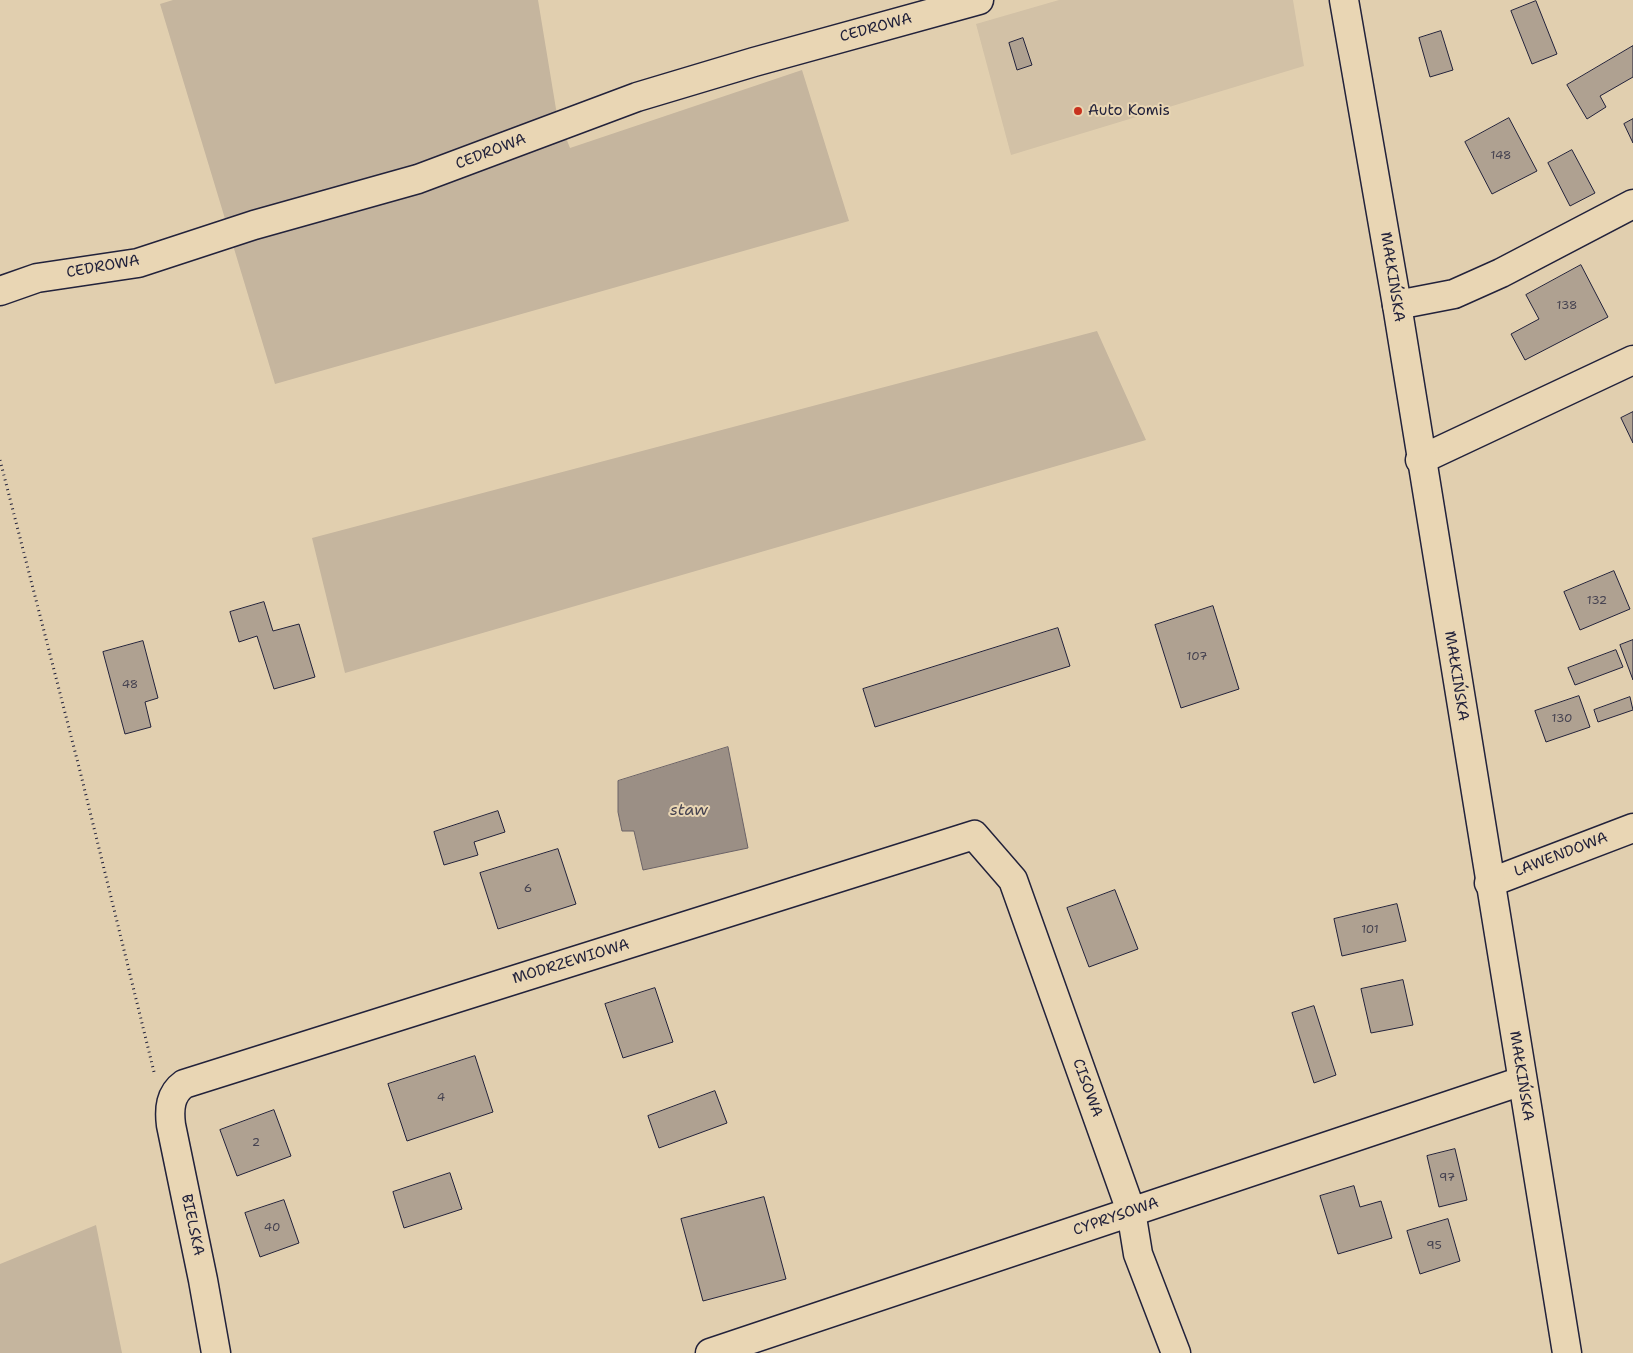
<!DOCTYPE html>
<meta charset="utf-8">
<style>
body{margin:0}
canvas{display:block;background:#e1cfaf}
</style>
<canvas width="1633" height="1353"></canvas>
<script>
const ctx = document.querySelector('canvas').getContext('2d');
ctx.lineJoin = 'round';
function paint(path, color) { ctx.fillStyle = color; ctx.fill(path, 'evenodd'); }
function trace(path, color, width, dash) { ctx.strokeStyle = color; ctx.lineWidth = width; ctx.lineCap = dash ? 'butt' : 'round'; ctx.setLineDash(dash || []); ctx.stroke(path); }
function label(font, color, halo, rows, align = 'center') {
  ctx.font = font + ' "Shantell Sans",sans-serif'; ctx.lineWidth = 4; ctx.setLineDash([]); ctx.textBaseline = 'middle'; ctx.strokeStyle = halo; ctx.fillStyle = color; for (const [text, x, y, turn = 0] of rows) {
    ctx.save(); ctx.translate(x, y); ctx.rotate((+turn || 0) * Math.PI / 180); ctx.textAlign = isNaN(turn) ? turn : align; if (halo) ctx.strokeText(text, 0, 0); ctx.fillText(text, 0, 0); ctx.restore();
  }
}
paint(new Path2D(`
 M1059,0H1293L1304,66L1011,155L976,24Z`), '#d2c1a6');
paint(new Path2D(`
 M173,0H538L557,115L570,148L802,70L849,221L275,384L160,4Z
 M1097,331L1146,440L345,673L312,538Z
 M96,1225L122,1353H0V1264Z`), '#c5b59e');
const water = new Path2D(`
 M728,747L748,848L643,870L634,831H622L618,812V781Z`);
paint(water, '#9b8f85');
trace(water, '#6b6367', 1);
const building = new Path2D(`
 M1536,1L1557,54L1532,64L1511,11Z
 M1441,31L1453,70L1430,77L1419,38Z
 M1023,38L1032,65L1017,70L1009,43Z
 M1633,46V77L1600,96L1606,107L1587,119L1567,85Z
 M1509,118L1537,171L1492,194L1465,142Z
 M1633,119V143L1624,124Z
 M1572,150L1595,193L1570,206L1548,163Z
 M1581,265L1608,317L1525,360L1511,334L1539,319L1526,295Z
 M1633,412V443L1621,418Z
 M1614,571L1630,609L1580,630L1564,592Z
 M264,602L273,631L299,624L315,677L274,689L257,636L239,642L230,612Z
 M1213,606L1239,689L1181,708L1155,625Z
 M1058,628L1070,666L875,727L863,689Z
 M1633,640V680L1620,645Z
 M143,641L158,698L145,702L151,727L125,734L103,652Z
 M1616,650L1623,667L1575,685L1568,668Z
 M1579,696L1590,727L1546,742L1535,711Z
 M1630,697L1633,710L1598,722L1594,710Z
 M498,811L505,832L474,842L478,855L444,865L434,832Z
 M558,849L576,904L498,929L480,873Z
 M1115,890L1138,949L1089,967L1067,908Z
 M1397,904L1406,941L1342,956L1334,919Z
 M1403,980L1413,1025L1371,1033L1361,989Z
 M655,988L673,1042L623,1058L605,1004Z
 M1314,1006L1336,1075L1314,1083L1292,1013Z
 M475,1056L493,1112L407,1141L388,1084Z
 M715,1091L727,1123L659,1148L648,1116Z
 M274,1110L291,1156L237,1176L220,1130Z
 M1455,1149L1467,1200L1439,1207L1427,1156Z
 M450,1173L462,1209L404,1228L393,1192Z
 M1354,1186L1360,1207L1381,1201L1392,1238L1338,1254L1320,1196Z
 M764,1197L786,1279L703,1301L681,1219Z
 M284,1200L299,1243L260,1257L245,1213Z
 M1448,1219L1460,1261L1420,1274L1407,1231Z`);
paint(building, '#afa191');
trace(building, '#22223b', 1);
const minor = new Path2D(`
 M0,291L37,278L138,263L254,225L418,179L637,97L754,62L979,0
 M1397,305L1454,294L1501,273L1633,204
 M1420,460L1633,360
 M1489,883L1633,828
 M216,1353L203,1280L171,1125C169,1109 170,1094 184,1084L974,835L1013,880L1131,1211L1138,1254L1176,1353
 M710,1353L1522,1081`);
const major = new Path2D(`
 M1344,0L1397,305L1567,1353`);
trace(minor, '#22223b', 31);
trace(major, '#22223b', 31);
trace(new Path2D(`
 M0,460L80,771L154,1072`), '#22223b', 3, [1, 4]);
trace(minor, '#e9d6b4', 28);
trace(major, '#e9d6b4', 28);
for (const [x, y, r, color] of [
 [1078,111,5,"#c8321e"]
]) { const dot = new Path2D(); dot.arc(x, y, r, 0, 2 * Math.PI); ctx.fillStyle = color; ctx.fill(dot); trace(dot, '#e9d6b4', 2); }
label('12px', '#454250', null, [
 ["148",1501,156],
 ["138",1567,306],
 ["132",1597,601],
 ["107",1197,657],
 ["48",130,685],
 ["130",1562,719],
 ["6",528,889],
 ["101",1370,930],
 ["4",441,1098],
 ["2",256,1143],
 ["97",1447,1178],
 ["40",272,1228],
 ["95",1434,1246]
]);
label('15px', '#22223b', '#e9d6b4', [
 ["CEDROWA",876,28,-15],
 ["CEDROWA",491,152,-21],
 ["CEDROWA",103,267,-10],
 ["MAŁKIŃSKA",1392,277,81],
 ["MAŁKIŃSKA",1456,676,81],
 ["LAWENDOWA",1561,855,-21],
 ["MODRZEWIOWA",571,962,-17],
 ["MAŁKIŃSKA",1521,1076,81],
 ["CISOWA",1087,1088,70],
 ["CYPRYSOWA",1116,1217,-19],
 ["BIELSKA",192,1225,78]
]);
label('15px', '#22223b', '#e9d6b4', [
 ["Auto Komis",1088,111]
], 'left');
label('italic 16px', '#464351', '#e9d6b4', [
 ["staw",689,811]
]);
</script>
